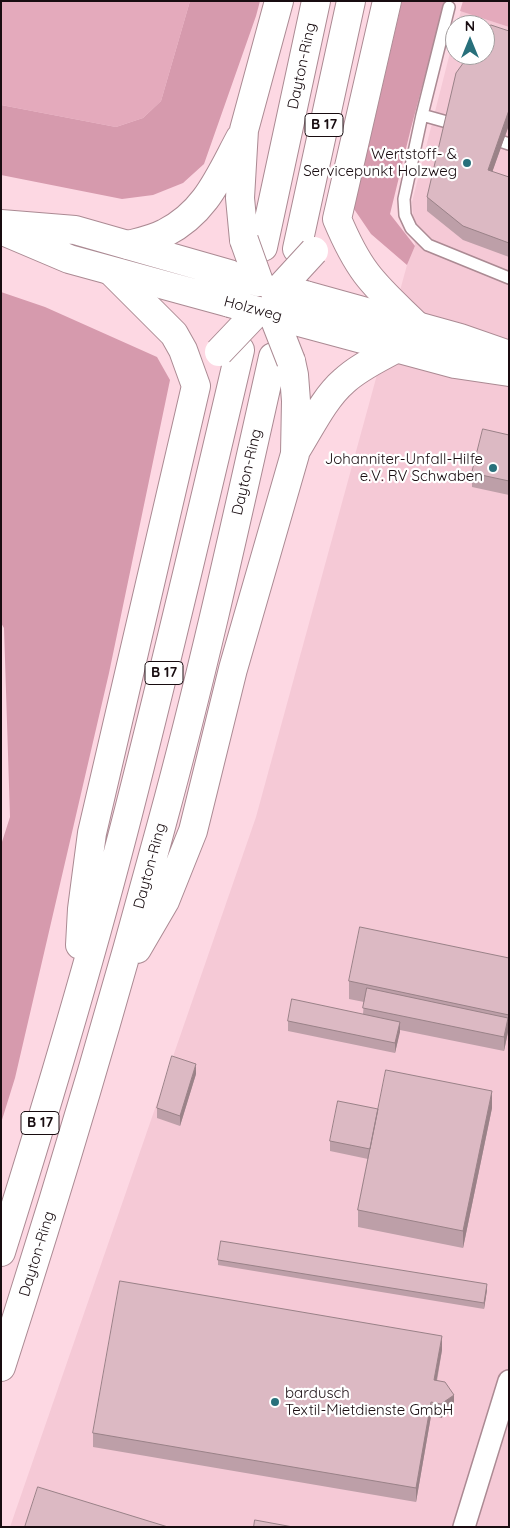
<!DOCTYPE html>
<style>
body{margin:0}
#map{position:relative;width:510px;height:1528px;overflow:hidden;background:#fdd8e3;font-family:Quicksand,sans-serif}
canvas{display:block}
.frame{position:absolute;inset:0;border:2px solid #180c10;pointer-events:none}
.north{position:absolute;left:445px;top:15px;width:50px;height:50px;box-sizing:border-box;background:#fff;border:1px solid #a39e9f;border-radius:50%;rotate:0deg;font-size:14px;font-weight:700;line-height:20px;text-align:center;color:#180c10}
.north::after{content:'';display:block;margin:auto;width:18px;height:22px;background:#28707b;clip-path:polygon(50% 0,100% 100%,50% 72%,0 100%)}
</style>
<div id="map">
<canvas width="510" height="1528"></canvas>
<div class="frame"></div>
<div class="north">N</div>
</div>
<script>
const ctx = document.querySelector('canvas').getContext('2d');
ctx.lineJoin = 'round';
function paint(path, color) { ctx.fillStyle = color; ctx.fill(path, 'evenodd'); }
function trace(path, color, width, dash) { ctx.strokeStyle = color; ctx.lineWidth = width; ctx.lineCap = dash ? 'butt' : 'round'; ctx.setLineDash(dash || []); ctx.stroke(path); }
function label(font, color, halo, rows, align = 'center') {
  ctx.font = font + ' Quicksand,sans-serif'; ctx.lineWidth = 4.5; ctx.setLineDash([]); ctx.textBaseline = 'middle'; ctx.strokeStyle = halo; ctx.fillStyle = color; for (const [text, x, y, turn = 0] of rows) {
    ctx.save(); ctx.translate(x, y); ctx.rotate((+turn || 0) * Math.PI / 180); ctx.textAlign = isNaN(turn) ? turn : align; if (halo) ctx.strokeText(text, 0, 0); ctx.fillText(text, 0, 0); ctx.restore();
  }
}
paint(new Path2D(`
 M461,11L509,27V1527H10L256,817L407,265L415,246L412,202L455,33V55H485V25H457Z`), '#f5c9d6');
paint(new Path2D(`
 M1,1H190L161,101L143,118L116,127L1,105Z
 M463,1H509V27L460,11Z`), '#e4aabc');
paint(new Path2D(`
 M190,1H260L256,16L204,164L183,183L153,195L122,199L1,175V105L116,127L143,118L161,101Z
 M402,1H445L411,128L390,214L415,246L407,265L371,234L354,209Z
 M1,292L45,307L157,357L170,380L109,673L15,1078L1,1123V845L10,817L4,628L1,623Z`), '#d69aad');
const service = new Path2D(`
 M449,7L422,115L404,199L405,215L411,228L428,245L509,278
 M422,115L447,122
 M503,142L509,144`);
const minor = new Path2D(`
 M464,1527L509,1381`);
const tertiary = new Path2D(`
 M1,224L75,230L236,276
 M3,231L69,259L230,303`);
const secondary = new Path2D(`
 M305,295L460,338L509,355
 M299,322L455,364L509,372`);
const trunk = new Path2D(`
 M387,1L337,219C345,238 354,257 366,273C381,293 400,309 417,326
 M244,240L240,198L244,130L279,1
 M128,245C140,242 154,239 165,233C206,212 219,177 240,138
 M263,247L316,1
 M297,249L351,1
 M259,282L273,315
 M295,452C309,430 324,398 344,381C359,367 379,358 397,348
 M80,945L82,909L92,833L196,386L183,350L174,334L112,272
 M137,949L165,901L193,831L233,669L295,454L296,401L294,375L291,361
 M1,1252C47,1106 91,959 129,810C168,657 204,504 240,350
 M1,1367C59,1187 113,1005 162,823C204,669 238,513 273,357`);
trace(service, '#ab8a93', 14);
trace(minor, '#ab8a93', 24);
trace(tertiary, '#ab8a93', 30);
trace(secondary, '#ab8a93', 30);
trace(trunk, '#ab8a93', 30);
trace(service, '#fff', 11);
trace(minor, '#fff', 21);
trace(tertiary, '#fff', 28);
trace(secondary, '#fff', 28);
trace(trunk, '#fff', 28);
const tertiaryBridge = new Path2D(`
 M236,276L259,282
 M230,303L258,311`);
const secondaryBridge = new Path2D(`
 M280,288L305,295
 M273,315L299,322`);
const trunkBridge = new Path2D(`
 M244,240L259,282
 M280,288L314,251
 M273,315L291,361
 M219,352L258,311`);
trace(tertiaryBridge, '#ab8a93', 30, []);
trace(secondaryBridge, '#ab8a93', 30, []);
trace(trunkBridge, '#ab8a93', 30, []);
trace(tertiaryBridge, '#fff', 28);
trace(secondaryBridge, '#fff', 28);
trace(trunkBridge, '#fff', 28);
paint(new Path2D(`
 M509,31V125L492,172L509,177V257L463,240L427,211V197Z
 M509,435V495L472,487V473Z
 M509,958V1032H508L504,1051L400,1030L395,1053L288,1031V1021L363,1014L364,1002L349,999V981Z
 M196,1074L180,1126L157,1118V1108Z
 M492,1108L463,1248L358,1227V1210L368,1159L330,1151V1141L378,1109Z
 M218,1260L487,1290L484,1309L218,1265Z
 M442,1350L437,1381L454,1409L441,1418L431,1416L416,1502L93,1447V1433Z`), '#bd9fa8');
paint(new Path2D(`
 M509,110V125L488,184V170Z
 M508,1018V1032L504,1051V1037Z
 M400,1022V1032L395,1053V1043Z
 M196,1064V1074L180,1126V1116Z
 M492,1091V1108L463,1248V1231Z
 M487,1284V1290L484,1309V1303Z
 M442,1336V1350L434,1394V1380Z
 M454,1395V1409L441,1418V1404Z
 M431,1402V1416L416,1502V1488Z`), '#9a8288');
const building = new Path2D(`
 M491,25L509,31V110L488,170L509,177V243L463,226L427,197L456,73L469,55H485V33Z
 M483,429L509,435V481L472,473Z
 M360,927L509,958V1015L349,981Z
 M367,988L508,1018L504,1037L363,1008Z
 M292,999L400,1022L395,1043L288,1021Z
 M172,1056L196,1064L180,1116L157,1108Z
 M386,1070L492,1091L463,1231L358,1210Z
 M338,1101L378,1109L370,1149L330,1141Z
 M221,1241L487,1284L484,1303L218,1260Z
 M120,1281L442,1336L434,1380L445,1382L454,1395L441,1404L431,1402L416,1488L93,1433Z
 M38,1487L168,1527H25Z
 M255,1520L293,1527H254Z`);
paint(building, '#dcb9c3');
trace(building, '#9a8288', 1);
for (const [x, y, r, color] of [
 [467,163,5,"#28707b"],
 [493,468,5,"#28707b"],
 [275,1402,5,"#28707b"]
]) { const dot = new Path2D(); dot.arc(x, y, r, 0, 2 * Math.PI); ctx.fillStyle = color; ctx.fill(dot); trace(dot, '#fff', 2); }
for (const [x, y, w] of [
 [324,125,38],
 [164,673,38],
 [40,1123,38]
]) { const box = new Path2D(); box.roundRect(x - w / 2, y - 11.5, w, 23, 4); ctx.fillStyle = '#fff'; ctx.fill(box); trace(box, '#180c10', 1); }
label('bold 14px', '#180c10', null, [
 ["B 17",324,125],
 ["B 17",164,673],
 ["B 17",40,1123]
]);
label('15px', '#180c10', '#fff', [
 ["Dayton-Ring",302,66,-78],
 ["Holzweg",253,309,15],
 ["Dayton-Ring",247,472,-77],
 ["Dayton-Ring",150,866,-75],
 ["Dayton-Ring",37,1254,-73]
]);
label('15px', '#180c10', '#fff', [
 ["Wertstoff- &",457,154],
 ["Servicepunkt Holzweg",457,171],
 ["Johanniter-Unfall-Hilfe",483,459],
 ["e.V. RV Schwaben",483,476],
 ["bardusch",285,1393,"left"],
 ["Textil-Mietdienste GmbH",285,1410,"left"]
], 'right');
</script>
